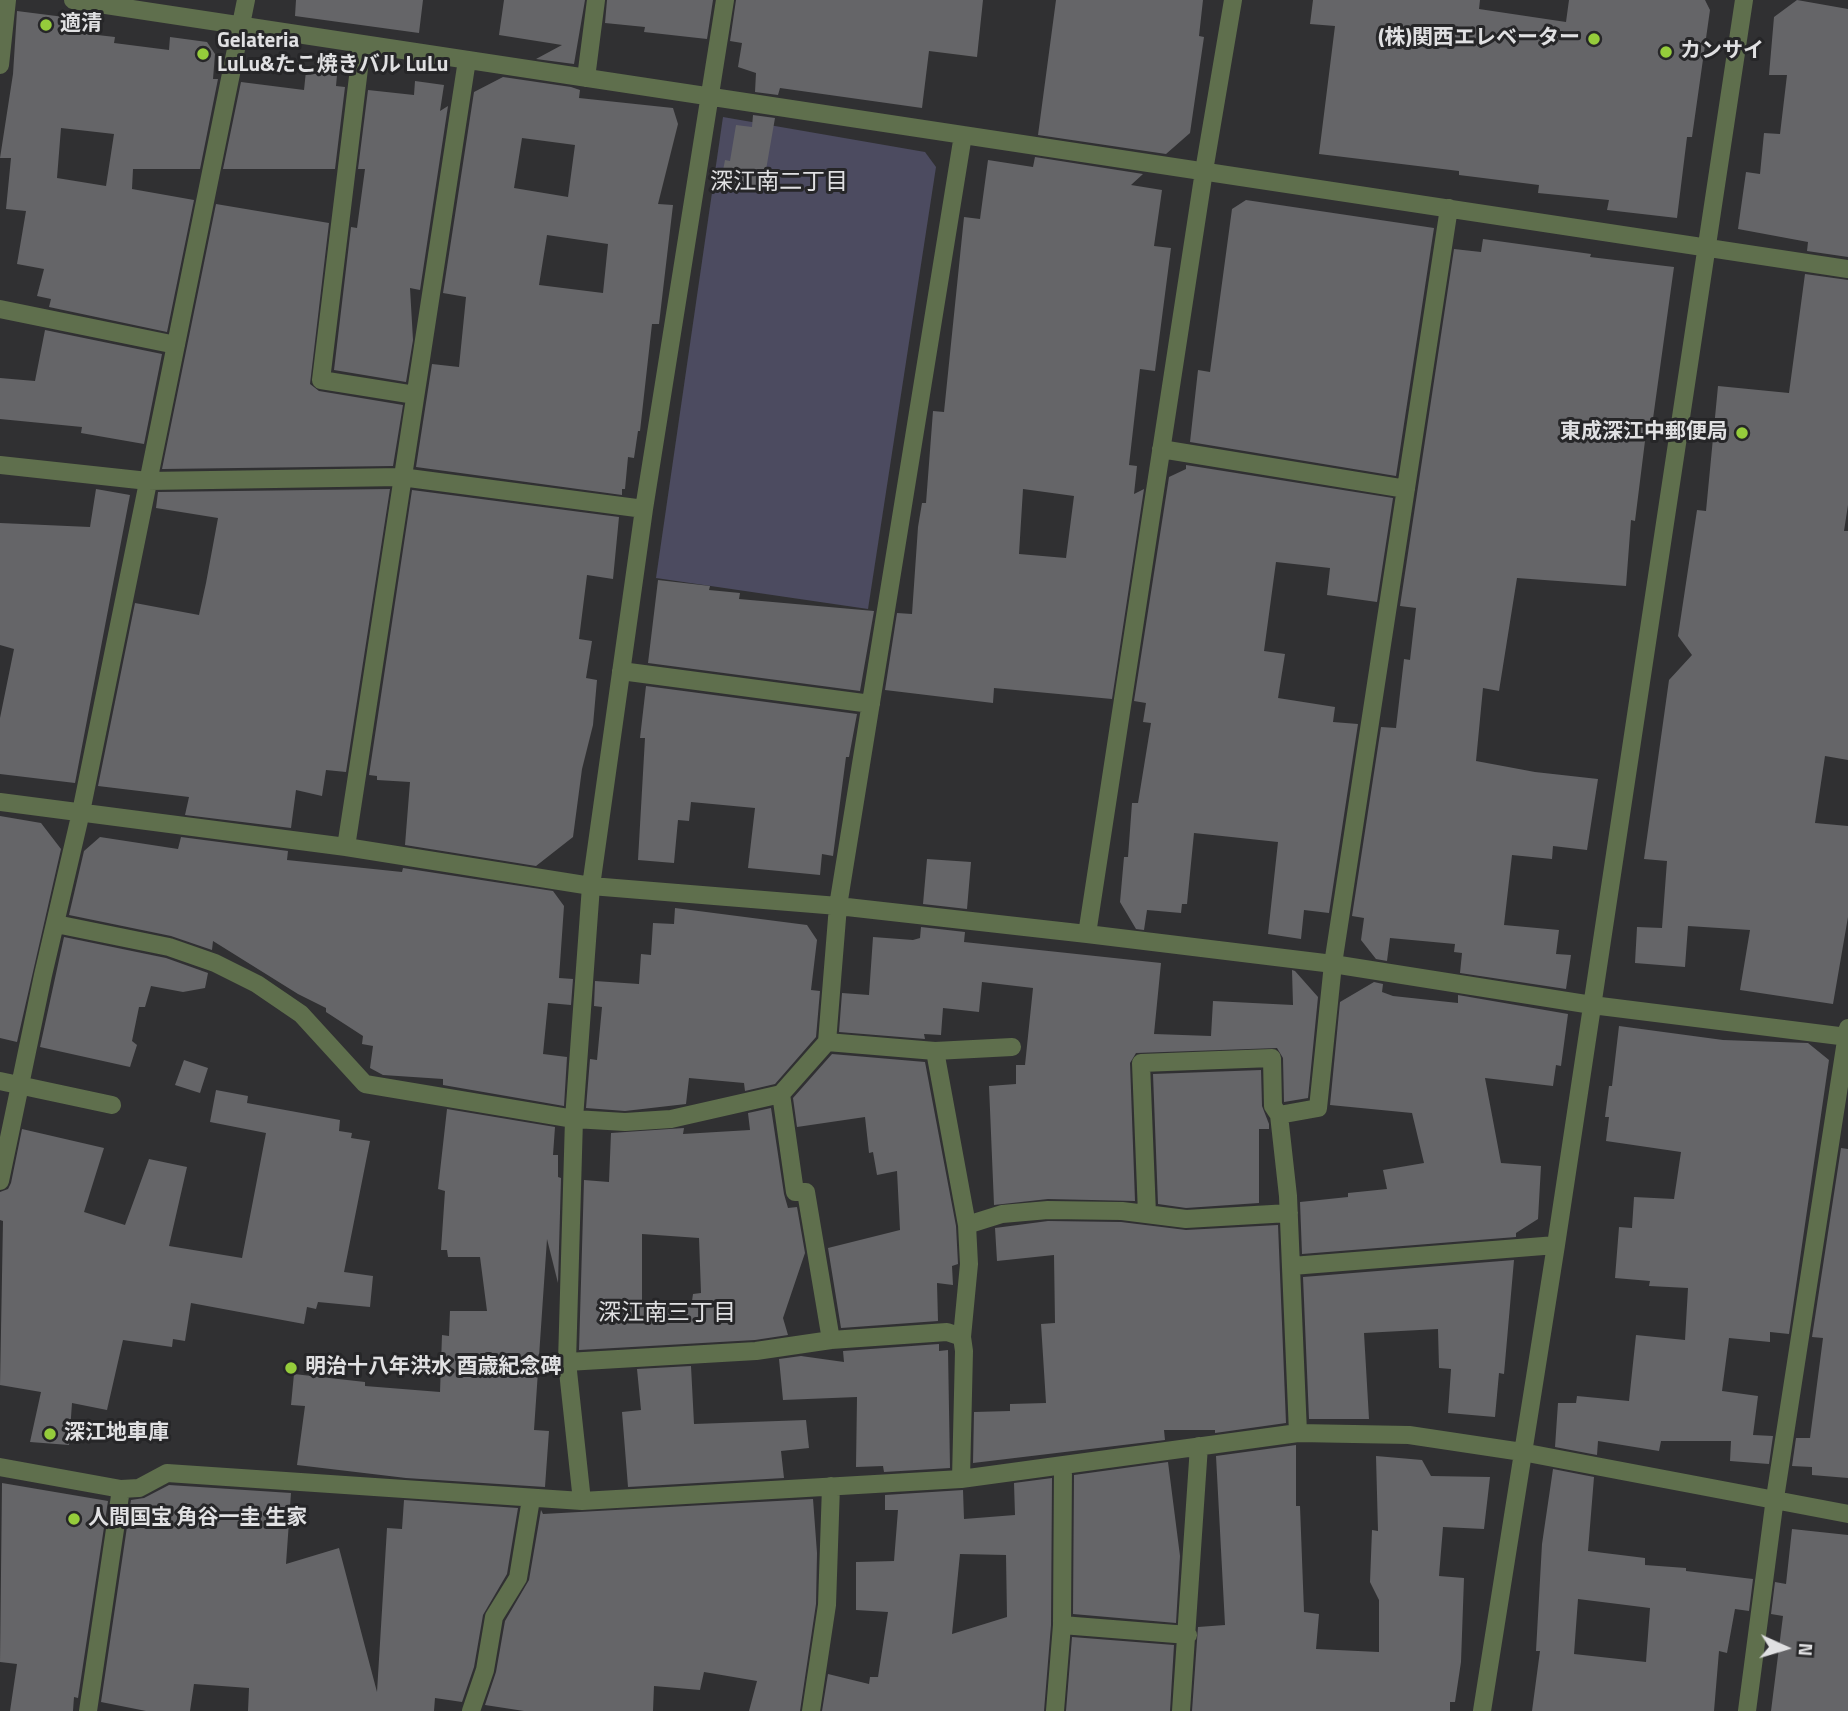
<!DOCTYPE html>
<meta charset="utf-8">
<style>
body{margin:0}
#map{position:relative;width:1848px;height:1711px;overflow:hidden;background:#303032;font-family:"Titillium Web",sans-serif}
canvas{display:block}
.north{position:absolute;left:1750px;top:1613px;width:70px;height:70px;-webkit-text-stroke:5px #262628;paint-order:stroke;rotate:94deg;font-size:19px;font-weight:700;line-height:28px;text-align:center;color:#e0e0e2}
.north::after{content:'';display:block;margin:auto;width:24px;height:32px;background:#e0e0e2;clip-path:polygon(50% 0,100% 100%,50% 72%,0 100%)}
</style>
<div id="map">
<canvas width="1848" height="1711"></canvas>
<div class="north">N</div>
</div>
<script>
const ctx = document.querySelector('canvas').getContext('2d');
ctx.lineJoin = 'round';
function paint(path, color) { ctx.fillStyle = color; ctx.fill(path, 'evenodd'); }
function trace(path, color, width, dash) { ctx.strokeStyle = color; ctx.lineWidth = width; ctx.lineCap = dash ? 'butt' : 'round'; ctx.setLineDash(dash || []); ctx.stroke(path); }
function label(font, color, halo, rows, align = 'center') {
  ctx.font = font + ' "Titillium Web","Noto Sans JP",sans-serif'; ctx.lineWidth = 6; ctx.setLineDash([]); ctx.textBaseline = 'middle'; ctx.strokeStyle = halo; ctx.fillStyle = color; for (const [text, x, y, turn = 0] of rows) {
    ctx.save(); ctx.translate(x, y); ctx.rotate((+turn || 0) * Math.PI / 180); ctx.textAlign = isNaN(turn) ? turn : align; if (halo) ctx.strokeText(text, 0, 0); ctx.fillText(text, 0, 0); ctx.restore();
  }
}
paint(new Path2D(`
 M723,117L925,152L936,167L868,609L656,578Z`), '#4c4b60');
paint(new Path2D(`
 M296,0H423L419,33L295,16Z
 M504,0H585L574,64L536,59L562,45L499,35Z
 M607,0H713L707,39L644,32L645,27L605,23Z
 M736,0H983L977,57L929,51L922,108L780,88L778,95L755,92L756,73L738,67L742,43L730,41Z
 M1056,0H1203L1199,36L1204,37L1190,133L1166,154L1038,135Z
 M1313,0H1480L1479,9L1566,22L1569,0H1705L1710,10L1692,137H1687L1677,218L1607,210L1609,200L1538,193L1539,185L1459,175V171L1319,154L1335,26L1310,24Z
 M1797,0L1848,9V257L1807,251L1808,242L1738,229L1746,172L1760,174L1764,133L1780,134L1787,75H1769L1774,17Z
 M17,11L72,18L71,32L115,37L114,43L169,50L170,37L207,42L215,54L213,79H218L200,169H133L132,189L194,200L167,332L49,307L51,299L37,296L44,269L17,264L26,211L6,209L11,158H0L13,74ZM61,128L114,134L106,186L57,178Z
 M306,71L337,75L336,86L345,87L335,169H223L241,82L304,90Z
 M503,77L571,87L580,90L579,98L673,108L678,124L658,204L673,205L659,324H652L640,431H638L634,458L628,457L625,489H622V495L416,467L432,364L459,367L466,297L443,293L474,92ZM522,138L575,145L568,197L514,188ZM547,235L608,244L603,293L539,285Z
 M415,81L444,85L440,111L448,106L420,290L410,288L413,340L406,382L334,370L351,227L357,228L365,169H358L368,90L414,95Z
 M753,115L775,118L762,193L720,186L725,160L730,161L736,125L752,127Z
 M1035,157L1143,174L1131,185L1162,190L1154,246L1171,248L1155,371L1140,369L1129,465L1137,466L1134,494L1144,489L1112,699L994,688L993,703L885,690L897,613L912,614L918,527L922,503H926L933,411L944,412L964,217L980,219L988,160L1033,167ZM1023,489L1074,496L1066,558L1019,554Z
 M1246,200L1434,228L1396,476L1190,442L1198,370L1210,372L1232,209Z
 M216,204L329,223L310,384L319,391L403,405L393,466L162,469Z
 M1483,239L1591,254L1590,257L1674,267L1651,433H1646L1635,521L1631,520L1626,586L1517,578L1499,691L1483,688L1476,761L1535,772L1598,779L1587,850L1553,846L1552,859L1512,855L1504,925L1559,930L1556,954L1571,955L1566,989L1460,973L1462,953L1454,952L1455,944L1390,938L1387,961L1376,959L1361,940L1364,918L1352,916L1381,727L1396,728L1404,659L1410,660L1416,608L1400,606L1454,249L1481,252Z
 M1805,274L1848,280V505L1844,531H1848V760L1825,756L1815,823L1848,826V917L1833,1004L1740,990L1750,930L1688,926L1685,967L1635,963L1637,927L1662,928L1667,861L1644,859L1669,680L1692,655L1678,636L1697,510L1706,511L1718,386L1789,393Z
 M45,330L162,354L144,444L81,433L82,427L0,419V378L35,381Z
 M1186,465L1393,498L1377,602L1327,595L1330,568L1276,562L1264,651L1285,654L1278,698L1335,707L1333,722L1358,724L1329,913L1304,910L1301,939L1268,934L1278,842L1194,833L1187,904H1182L1181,913L1147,910L1144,930L1136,929L1120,902L1124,857H1128L1132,803H1138L1151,723L1143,722L1146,703L1134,701L1169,477L1186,469Z
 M96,489L130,495L75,783L0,774V718L14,649L0,645V523L90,527Z
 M390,489L346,772L326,770L322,796L296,790L291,828L185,815L189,797L98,786L135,603L199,615L206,583L218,518L156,508L158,492Z
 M412,490L619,517L613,579L587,575L579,639L592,641L586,678L597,680L593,725L582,769L573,837L536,866L405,845L410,782L377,780V776L369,775Z
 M658,580L710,586L709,590L740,593L739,599L874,611L860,691L648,663Z
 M646,686L857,714L849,757H846L833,856L822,854L820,875L748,868L755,808L691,802L689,821L678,820L674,863L638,860L645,738H640Z
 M0,816L41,823L61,849L17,1042L0,1038Z
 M100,837L178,849L181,837L288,851L287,860L402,872L403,868L553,891L564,906L559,978L573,979L571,1005L548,1003L543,1054L567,1057L564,1106L443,1085V1079L383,1075L370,1068L373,1046L362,1044L363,1036L326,1012V1008L298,994L213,941L212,950L171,936L69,915L84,851Z
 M927,859L971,862L967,909L923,904Z
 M675,908L807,925L817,940L811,990L820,991L816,1037L775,1084L745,1091L744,1083L689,1078L686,1104L625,1111L586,1108L590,1059L597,1060L602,1007L594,1006L595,981L639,984L641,954L651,955L653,923L674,924Z
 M921,927L965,932L964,942L1161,963L1154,1034L1211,1036L1213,1001L1293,1005L1292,970L1295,971L1318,997L1308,1098L1284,1102L1283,1058L1277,1048L1136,1053L1130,1063L1135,1201L1048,1199L994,1205L989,1086L1016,1084V1065H1025L1033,988L982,982L979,1012L943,1008L941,1035L924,1034L925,1039L839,1032L842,993L869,995L873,937L913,940L920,938Z
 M64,937L166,958L208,973L205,988L183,992L151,986L145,1007H139L132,1041L137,1045L130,1067L40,1047Z
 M1374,982L1383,984L1382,992L1393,996L1458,1003V995L1568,1014L1561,1066L1556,1065L1553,1086L1485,1078L1501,1163L1541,1166L1538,1219L1516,1233V1237L1302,1254L1300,1202L1348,1197V1193L1387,1189L1383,1170L1424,1163L1412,1113L1330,1105L1340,1002Z
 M1619,1026L1723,1040L1808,1043L1829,1060L1789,1334L1770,1332V1342L1729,1338L1722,1391L1758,1396L1753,1435L1773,1436L1769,1464L1730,1461L1731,1441H1661L1659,1451L1598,1441L1597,1455L1555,1447L1558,1403H1576L1577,1396L1629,1401L1636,1335L1685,1340L1688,1288L1649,1286L1650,1281L1615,1278L1619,1227L1632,1228L1634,1197L1674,1199L1681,1152L1606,1141L1609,1117H1605L1609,1086H1612Z
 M832,1054L925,1062L956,1226L958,1264L952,1266L953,1285L937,1283L938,1321L841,1328L828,1248L900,1230L897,1171L877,1175L873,1152L869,1153L865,1117L797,1127L793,1098Z
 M184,1060L208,1068L200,1093L175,1085Z
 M1261,1070L1262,1106L1269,1124V1129H1259V1203L1186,1208L1158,1204L1153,1074Z
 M216,1090L248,1096L247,1103L340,1120L339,1131L352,1133L351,1138L370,1141L344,1272L373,1276L370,1307L318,1302L316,1309L307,1307L304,1324L191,1303L185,1341L173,1339L172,1347L123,1340L107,1410L72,1403L69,1445L30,1442L41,1392L0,1385L3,1221L0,1220V1192L8,1189L11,1183L22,1129L104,1148L84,1212L125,1225L149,1159L187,1167L169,1246L242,1258L266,1133L210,1122Z
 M771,1108L784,1194L788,1208L797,1207L805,1253L783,1318L788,1335L755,1340L579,1350L584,1180L609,1182L611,1133L684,1128L683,1134L750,1130L748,1113ZM642,1234L699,1238L701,1293L693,1294L692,1301L642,1302Z
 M447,1109L555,1127L553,1155H558V1177L561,1178L558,1283L547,1239L534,1430L549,1431L545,1487L406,1478L297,1465L305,1406L291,1405L294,1374L365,1382V1386L440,1392L442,1335L449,1336L450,1311H487L480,1257H448L447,1250H441L445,1191L438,1189Z
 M1841,1148L1848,1149V1478L1812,1475V1467L1792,1466L1796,1438H1810L1823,1338L1812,1337Z
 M1048,1221L1121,1222L1186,1230L1278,1225L1286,1423L1215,1433V1430H1164L1165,1440L973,1463L974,1412L1010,1411V1404L1046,1403L1041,1324L1055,1323L1054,1255L997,1261L995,1228Z
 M1514,1260L1504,1374L1499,1373L1495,1417L1448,1413L1451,1369L1439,1368L1438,1329L1364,1333L1369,1419H1309L1303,1277Z
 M939,1344V1351L948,1350L950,1468L884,1472L883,1466L856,1467L857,1397L783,1400L779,1359L801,1356L844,1362L843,1351Z
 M691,1366L694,1424L806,1420L809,1448L781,1451L784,1478L628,1487L622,1412L641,1410L637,1369Z
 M1296,1445V1506H1300L1304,1612L1319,1614L1316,1649L1379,1652V1600L1370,1582L1372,1530L1378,1531L1376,1456L1422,1460L1431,1476L1490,1477L1484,1529L1443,1527L1439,1576L1464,1578L1461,1662L1455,1702H1450V1711H1192L1198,1627L1225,1625L1216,1456Z
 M1168,1462L1180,1556L1176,1623L1073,1614L1074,1475Z
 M1553,1469L1594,1477L1588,1551L1645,1558V1565L1686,1568V1571L1753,1579L1749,1611L1735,1609L1727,1653L1719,1651L1714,1711H1532L1540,1651H1536L1542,1544ZM1578,1599L1650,1608L1646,1662L1574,1654Z
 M1052,1478L1051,1625L1044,1711H822L828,1674L869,1684L870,1677H878L888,1612L856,1610V1562L894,1561L898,1510H885V1495L963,1490L964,1519L1015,1515L1014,1483ZM960,1554L1006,1555L1007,1617L952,1634Z
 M2,1483L108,1501L78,1698L74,1697L73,1711H10L17,1664L0,1662Z
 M169,1485L291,1493L286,1564L339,1548L377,1692L387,1528L402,1529L404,1500L518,1508L507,1574L483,1615L474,1667L462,1702L435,1698L434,1711H248L249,1688L194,1684L190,1711H146L101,1702L131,1500L144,1498Z
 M813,1499L817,1553L816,1604L800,1711H749L757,1681L704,1672L700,1690L654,1686L653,1711H524L485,1705L496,1672L505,1621L529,1580L541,1510L543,1514Z
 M1792,1529L1848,1535V1711H1771L1783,1616L1771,1614L1775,1582L1786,1584Z
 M1072,1637L1174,1645L1170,1711H1066Z`), '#656568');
trace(new Path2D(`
 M73,0L1848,269
 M362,44L321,380L415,395
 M0,65L7,0
 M586,78L596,0
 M0,309L176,345
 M1161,449L1406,489
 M0,465L148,481L401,477L644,509
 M621,671L871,704
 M0,802L346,847L591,886L838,906L1087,934L1333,964L1592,1005L1848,1037
 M346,847L467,60
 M56,924L169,947L215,963L257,984L301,1014L365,1084L574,1119L625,1122L671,1119L781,1094L827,1042L935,1051L1012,1047
 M1087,934L1204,171L1233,0
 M827,1042L838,906L963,135
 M935,1051L967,1225L969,1264L962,1337
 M0,1081L112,1105
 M781,1094L795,1192H806L831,1340
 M0,1181L43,975L81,812L246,0
 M1147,1214L1141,1063L1272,1058L1273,1106L1279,1115
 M967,1225L1002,1214L1048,1210L1122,1211L1186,1219L1289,1213
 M1292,1266L1556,1245
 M567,1362L756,1351L831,1340L947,1332L962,1337L964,1351L961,1479
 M1298,1433L1288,1196L1279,1115L1318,1108L1333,964L1449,208
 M0,1467L121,1489L139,1488L167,1473L582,1501L961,1479L1298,1433L1409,1435L1522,1452L1848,1514
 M582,1501L567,1362L574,1119L591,886L644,509L725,0
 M1062,1625L1188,1635
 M88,1711L121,1489
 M471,1711L485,1670L494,1617L518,1578L531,1499
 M811,1711L827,1605L831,1486
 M1055,1711L1062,1625L1063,1465
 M1181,1711L1199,1446
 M1482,1711L1556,1245L1744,0
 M1747,1711L1775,1498L1848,1028`), '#5f6f4d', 18);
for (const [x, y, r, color] of [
 [46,25,7,"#95cc3b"],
 [1594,39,7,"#95cc3b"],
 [1666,52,7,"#95cc3b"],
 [203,54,7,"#95cc3b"],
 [1742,433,7,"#95cc3b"],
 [291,1368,7,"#95cc3b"],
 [50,1434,7,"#95cc3b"],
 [74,1519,7,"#95cc3b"]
]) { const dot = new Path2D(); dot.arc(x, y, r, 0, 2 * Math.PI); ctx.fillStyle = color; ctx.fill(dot); trace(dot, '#262628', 2.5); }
label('bold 21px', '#e0e0e2', '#262628', [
 ["適清",60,25],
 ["(株)関西エレベーター",1580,39,"right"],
 ["Gelateria",217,42],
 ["LuLu&たこ焼きバル LuLu",217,66],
 ["カンサイ",1680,52],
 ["東成深江中郵便局",1728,433,"right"],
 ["明治十八年洪水 酉歳紀念碑",305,1368],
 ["深江地車庫",64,1434],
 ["人間国宝 角谷一圭 生家",88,1519]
], 'left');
label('23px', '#e0e0e2', '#262628', [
 ["深江南二丁目",779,183],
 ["深江南三丁目",667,1314]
]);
</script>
